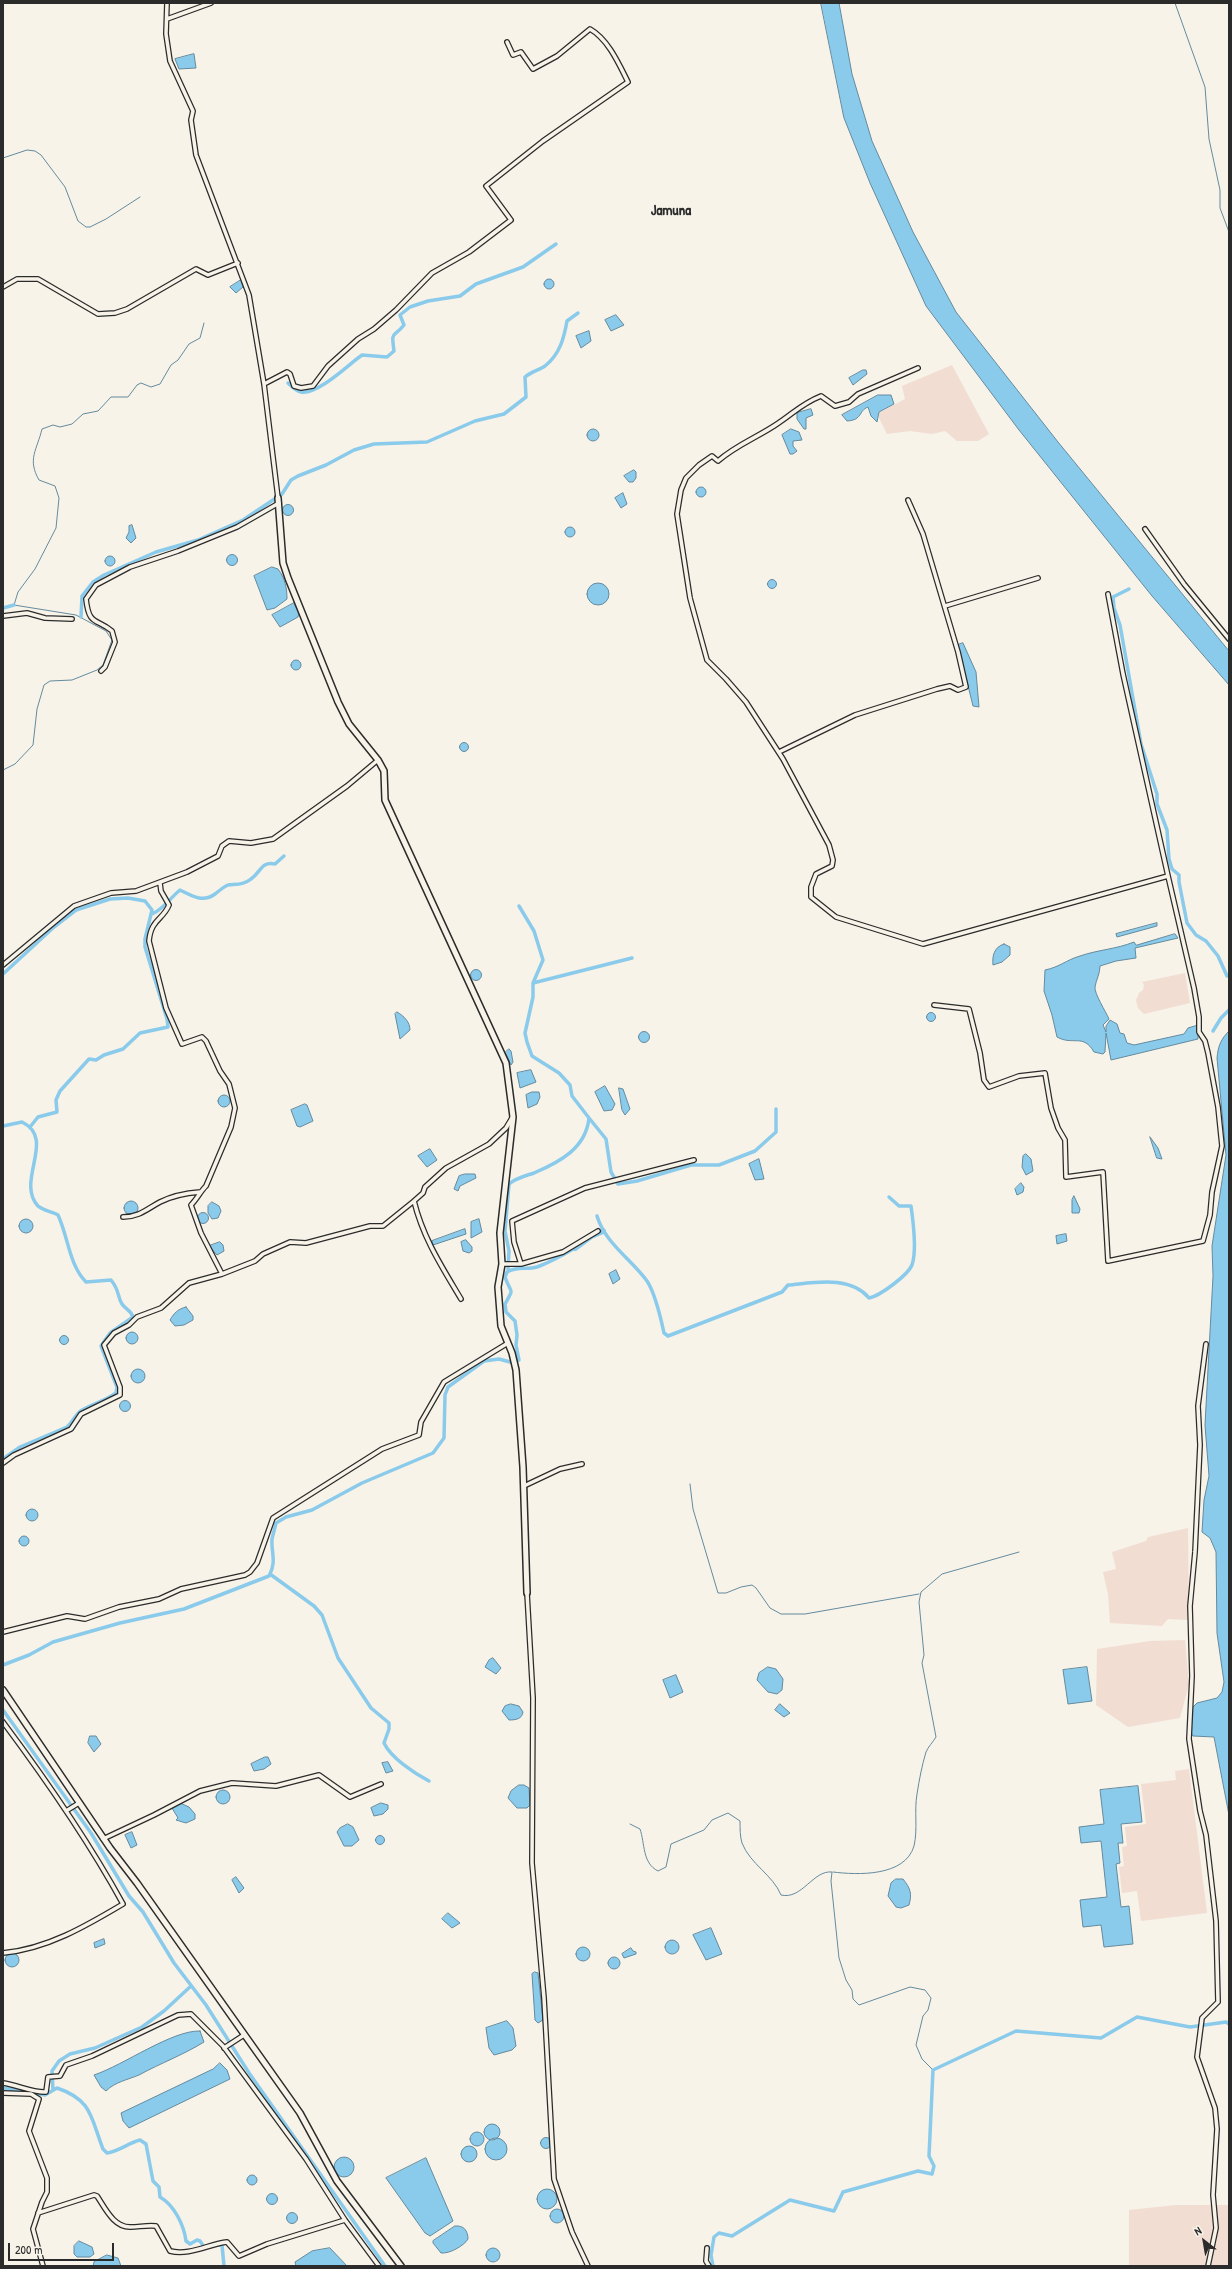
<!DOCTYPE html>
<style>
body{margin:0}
#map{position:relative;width:1232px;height:2269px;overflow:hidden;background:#f7f3e8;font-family:"Patrick Hand",sans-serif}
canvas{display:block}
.frame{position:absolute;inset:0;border:4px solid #2b2b2b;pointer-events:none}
.north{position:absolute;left:1184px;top:2221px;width:40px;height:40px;-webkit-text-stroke:3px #f7f3e8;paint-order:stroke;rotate:329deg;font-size:11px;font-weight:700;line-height:16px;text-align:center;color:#2b2b2b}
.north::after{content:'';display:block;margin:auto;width:14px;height:18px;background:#2b2b2b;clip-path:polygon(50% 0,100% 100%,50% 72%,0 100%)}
.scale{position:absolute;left:8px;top:2243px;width:106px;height:18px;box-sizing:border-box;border:2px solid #2b2b2b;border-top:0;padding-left:5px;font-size:12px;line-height:14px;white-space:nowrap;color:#2b2b2b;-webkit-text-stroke:3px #f7f3e8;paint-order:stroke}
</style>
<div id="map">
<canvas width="1232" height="2269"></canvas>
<div class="frame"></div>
<div class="north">N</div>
<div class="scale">200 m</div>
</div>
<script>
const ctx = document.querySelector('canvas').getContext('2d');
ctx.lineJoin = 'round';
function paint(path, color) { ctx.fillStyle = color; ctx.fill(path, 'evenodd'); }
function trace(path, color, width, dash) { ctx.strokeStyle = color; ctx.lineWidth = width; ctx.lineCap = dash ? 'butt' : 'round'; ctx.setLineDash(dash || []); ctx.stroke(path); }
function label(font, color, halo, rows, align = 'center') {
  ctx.font = font + ' "Patrick Hand",sans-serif'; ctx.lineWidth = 4; ctx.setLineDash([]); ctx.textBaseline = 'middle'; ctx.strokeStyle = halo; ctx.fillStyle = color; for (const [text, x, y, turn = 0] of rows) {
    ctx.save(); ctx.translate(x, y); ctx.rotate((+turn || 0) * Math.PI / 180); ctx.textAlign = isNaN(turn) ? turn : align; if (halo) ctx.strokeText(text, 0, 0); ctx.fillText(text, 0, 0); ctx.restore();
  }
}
paint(new Path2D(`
 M952,365L989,434L978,441H957L945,431L932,434L910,431L887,434L879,418V413L905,399L902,386Z
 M1185,973L1190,1003L1144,1014L1138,1008L1136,1000L1139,993L1143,990L1144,985L1142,982Z
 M1188,1528L1189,1620L1168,1619L1162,1626L1110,1623L1108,1594L1103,1572L1116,1569L1112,1552L1146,1541L1148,1537Z
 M1185,1640L1189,1685L1180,1718L1128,1727L1096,1705L1097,1649L1150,1641Z
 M1189,1769L1207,1913L1141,1921L1137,1891L1122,1893L1119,1867L1124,1866L1122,1847L1127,1846L1125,1827L1146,1824L1141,1784L1176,1780L1175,1771Z
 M1176,2205H1229V2266H1129V2210Z`), '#f2ddd3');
const water = new Path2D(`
 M821,3H839L852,74L872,141L913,232L956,312L1058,442L1229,651V685L1152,596L1019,430L926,306L870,183L844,118Z
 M194,54L196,68L179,69L175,59Z
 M544 284a5 5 0 1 1 10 0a5 5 0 1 1-10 0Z
 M241,280L243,287L236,293L230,287Z
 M616,315L624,325L611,331L605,320Z
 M589,331L591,341L581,348L576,336Z
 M863,370H866L867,374L853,385L849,378Z
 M878,395H891L894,404L879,412L877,422L871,416L868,407C858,411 863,420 847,421L842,415Z
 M811,409L813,415L806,418V429H804L797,419V413Z
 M791,429L799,432L802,440L793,441V446L797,451L793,454H790L782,435Z
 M587 435a6 6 0 1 1 12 0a6 6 0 1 1-12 0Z
 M634,470L636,472V478L633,482H629L624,476Z
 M696 492a5 5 0 1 1 10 0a5 5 0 1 1-10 0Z
 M623,493L627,504L621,508L615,498Z
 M282.5 510a5.5 5.5 0 1 1 11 0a5.5 5.5 0 1 1-11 0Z
 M132,525L136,538L131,543L126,538L129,532V526Z
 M565 532a5 5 0 1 1 10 0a5 5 0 1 1-10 0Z
 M226.5 560a5.5 5.5 0 1 1 11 0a5.5 5.5 0 1 1-11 0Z
 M105 561a5 5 0 1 1 10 0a5 5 0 1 1-10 0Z
 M272,567L278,569C285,578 287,588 287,599L275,608L267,610L254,576Z
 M767.5 584a4.5 4.5 0 1 1 9 0a4.5 4.5 0 1 1-9 0Z
 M587 594a11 11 0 1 1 22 0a11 11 0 1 1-22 0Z
 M294,603L299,613L298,617L280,627L272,615Z
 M963,643L976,672L979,707L973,706L958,645Z
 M291 665a5 5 0 1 1 10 0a5 5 0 1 1-10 0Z
 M459.5 747a4.5 4.5 0 1 1 9 0a4.5 4.5 0 1 1-9 0Z
 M1157,923V926L1117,937L1116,934Z
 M1175,934L1178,938L1135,948L1136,958L1116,961L1100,966C1100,974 1096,980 1095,987C1094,993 1106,1012 1109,1019L1103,1025L1106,1032V1026L1110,1020L1117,1024L1120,1033L1124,1034L1127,1043L1134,1045L1184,1034L1188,1028L1198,1025V1039L1111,1060L1106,1033L1105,1052L1103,1054L1094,1052C1083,1033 1073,1046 1057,1037L1052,1015L1044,991L1045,970C1060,967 1066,960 1080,956C1097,950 1117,949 1134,942L1136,945Z
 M1004,944L1010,947V955L1002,962L993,965C992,956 994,947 1004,944Z
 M470.5 975a5.5 5.5 0 1 1 11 0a5.5 5.5 0 1 1-11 0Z
 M397,1012C404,1016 410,1022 410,1030L400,1039L395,1014Z
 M926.5 1017a4.5 4.5 0 1 1 9 0a4.5 4.5 0 1 1-9 0Z
 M1229,1031V1815L1214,1737L1193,1736C1187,1728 1191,1716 1193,1707L1197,1703L1217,1698L1222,1692L1224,1682L1217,1633L1216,1552L1210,1538L1202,1532L1204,1500L1209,1476L1205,1425L1213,1276L1212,1246L1226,1155L1217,1058C1218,1046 1221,1039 1229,1031Z
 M638.5 1037a5.5 5.5 0 1 1 11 0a5.5 5.5 0 1 1-11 0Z
 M509,1049L511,1051L513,1062L511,1065L505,1053Z
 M531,1070L536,1082L520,1088L517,1073Z
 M605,1086L615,1104L612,1110L604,1111L595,1092Z
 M619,1088L623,1089L630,1109L625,1115L622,1110Z
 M532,1092H539L540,1097L537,1104L528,1108L526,1095Z
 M218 1101a6 6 0 1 1 12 0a6 6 0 1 1-12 0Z
 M305,1104L307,1105L313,1121L300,1127L297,1126L291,1110Z
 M1150,1137L1158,1148L1162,1159L1157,1158Z
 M430,1149L437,1160L427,1167L418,1156Z
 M1026,1154L1031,1159L1033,1171L1026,1175L1022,1167L1023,1156Z
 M759,1159L764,1179L755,1180L749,1164Z
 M465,1174H475L476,1178L460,1186L458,1191L454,1189L459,1176Z
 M1021,1183L1024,1187L1023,1192L1017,1195L1015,1189Z
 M1074,1196L1080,1209L1079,1213H1072V1200Z
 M124 1208a7 7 0 1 1 14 0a7 7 0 1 1-14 0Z
 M212,1202L219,1206L221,1211L218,1218L212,1219L208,1213V1206Z
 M197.5 1218a5.5 5.5 0 1 1 11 0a5.5 5.5 0 1 1-11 0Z
 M479,1219L482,1232L471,1238V1222Z
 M19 1226a7 7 0 1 1 14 0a7 7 0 1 1-14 0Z
 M465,1229L466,1234L433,1245L432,1241Z
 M1066,1234L1067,1241L1057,1244L1056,1236Z
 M466,1240L472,1247V1251L469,1253L463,1251L461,1242Z
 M220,1242L223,1245L224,1251L217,1255L209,1246Z
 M616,1270L620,1279L613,1284L609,1274Z
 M186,1307L193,1316V1320L184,1325L175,1326L170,1320C174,1313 178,1309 186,1307Z
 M126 1338a6 6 0 1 1 12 0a6 6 0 1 1-12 0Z
 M59.5 1340a4.5 4.5 0 1 1 9 0a4.5 4.5 0 1 1-9 0Z
 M131 1376a7 7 0 1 1 14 0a7 7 0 1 1-14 0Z
 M119.5 1406a5.5 5.5 0 1 1 11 0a5.5 5.5 0 1 1-11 0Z
 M26 1515a6 6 0 1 1 12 0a6 6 0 1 1-12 0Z
 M19 1541a5 5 0 1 1 10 0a5 5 0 1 1-10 0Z
 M493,1658L501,1668L496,1674L485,1667L489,1660Z
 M768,1667L776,1669L783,1679L782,1690L777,1694L768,1692L757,1680L759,1673Z
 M1087,1667L1092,1701L1068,1704L1063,1670Z
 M676,1675L683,1692L670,1698L663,1680Z
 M511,1704L519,1706L523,1712C522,1719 516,1720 509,1720L502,1711L505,1706Z
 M780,1704L790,1713L784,1717L775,1710Z
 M90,1736H96L101,1744L94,1752L88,1743Z
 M265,1757H268L271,1764L264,1769L254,1771L251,1764Z
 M388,1762L393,1771L386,1773L382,1763Z
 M519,1785H524L529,1788L530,1805L527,1808H517L508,1798L511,1791Z
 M1138,1786L1142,1822L1121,1824L1123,1843H1118L1120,1863L1116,1864L1121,1907L1129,1906L1133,1944L1104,1947L1101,1925L1083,1927L1080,1900L1107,1897L1101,1841L1081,1843L1079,1827L1104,1824L1100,1790Z
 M216 1797a7 7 0 1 1 14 0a7 7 0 1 1-14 0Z
 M180,1803L189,1807L195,1814V1819L186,1823L176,1820L178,1818L172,1808Z
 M381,1803L388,1805V1809L383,1814L374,1816L371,1808Z
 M348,1824L353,1827L359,1840L352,1846H344L337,1832L340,1828Z
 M132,1832L137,1845L131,1848L125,1835Z
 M375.5 1840a4.5 4.5 0 1 1 9 0a4.5 4.5 0 1 1-9 0Z
 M236,1877L244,1888L239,1893L232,1880Z
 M896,1879H903C911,1889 912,1894 909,1905L901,1908L896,1907L888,1896L891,1883Z
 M448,1913L460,1923L452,1928L442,1919Z
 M711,1928L722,1954L706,1960L693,1935Z
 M104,1939L105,1944L95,1948L94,1943Z
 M665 1947a7 7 0 1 1 14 0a7 7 0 1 1-14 0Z
 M576 1954a7 7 0 1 1 14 0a7 7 0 1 1-14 0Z
 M631,1948L633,1951L636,1952V1954L624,1958L622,1954Z
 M5 1960a7 7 0 1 1 14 0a7 7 0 1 1-14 0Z
 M608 1963a6 6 0 1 1 12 0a6 6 0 1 1-12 0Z
 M535,1972L538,1973L543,2020L538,2023L535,2020L532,1974Z
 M507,2021L513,2028L516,2046L512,2050L494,2055L489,2048L486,2028Z
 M200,2031L204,2042C183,2055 161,2063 139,2075C127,2080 115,2082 106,2091L101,2087L94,2075C124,2065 172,2030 200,2031Z
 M220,2063L227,2070L230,2079L129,2128L123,2121L121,2113L213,2069Z
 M484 2132a8 8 0 1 1 16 0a8 8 0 1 1-16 0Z
 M470 2139a7 7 0 1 1 14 0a7 7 0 1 1-14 0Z
 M540.5 2143a5.5 5.5 0 1 1 11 0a5.5 5.5 0 1 1-11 0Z
 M485 2149a11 11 0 1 1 22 0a11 11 0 1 1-22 0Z
 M461 2154a8 8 0 1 1 16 0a8 8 0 1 1-16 0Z
 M334 2167a10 10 0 1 1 20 0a10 10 0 1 1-20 0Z
 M426,2158L453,2221L430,2236L425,2233L386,2178Z
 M247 2180a5 5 0 1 1 10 0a5 5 0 1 1-10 0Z
 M537 2199a10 10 0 1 1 20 0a10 10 0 1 1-20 0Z
 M266.5 2199a5.5 5.5 0 1 1 11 0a5.5 5.5 0 1 1-11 0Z
 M550 2216a7 7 0 1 1 14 0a7 7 0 1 1-14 0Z
 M286.5 2218a5.5 5.5 0 1 1 11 0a5.5 5.5 0 1 1-11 0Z
 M455,2226C464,2225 468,2231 468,2239C464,2246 449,2254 441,2253L433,2243V2241Z
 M79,2241L92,2247L94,2254L90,2257H77L74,2254V2246Z
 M330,2248L347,2266H296L295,2262L312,2251Z
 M486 2255a7 7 0 1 1 14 0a7 7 0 1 1-14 0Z
 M107,2255L118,2258L121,2266H93L94,2262Z`);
paint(water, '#8acaeb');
trace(water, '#648a9e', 1);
trace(new Path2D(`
 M1175,3L1205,87L1209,139L1220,190V208L1229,232
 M3,158L27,150L35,151L41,155L65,187L78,221L86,227H90L106,219L140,197
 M3,770L15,764L33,745L37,709L44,685L50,681L72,680L97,670L103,665L112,640L106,631L76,615L14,605L18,592L35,569L56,528L59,498L55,486L39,480C27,459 37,450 42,429L53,425L60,427L72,424L83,414L98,411L111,397H128L137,385L141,383L151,387L160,384L171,365L178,360L189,344L200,338L204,323
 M690,1484L693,1509L718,1593H726L741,1587L752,1585L756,1588L770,1608L781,1614H805L919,1594
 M630,1824L640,1829C645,1843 642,1863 658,1871L666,1867L671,1844L704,1830L712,1820L728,1813L740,1821C740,1828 740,1837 742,1843C750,1864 773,1875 781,1895C802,1900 813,1870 832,1872L831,1881L839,1958L846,1980L852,1990L853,1999L859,2005L910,1987L925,1990L931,1998L928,2010L923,2016L916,2045L922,2059L933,2070
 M833,1872C857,1875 905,1877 914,1846C918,1829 914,1811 917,1794C919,1781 922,1765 926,1752C928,1747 933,1742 936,1737L922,1663L924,1655L919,1602L921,1592L942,1574L1019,1552`), '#648a9e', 1);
trace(new Path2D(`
 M288,383C292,387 296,391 301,392C318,395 349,364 362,355L387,357L394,351C391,329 393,339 404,325L400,315L410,307L428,301L460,296L476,284L523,267L556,244
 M1129,589L1113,597L1114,608L1120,625L1141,744L1157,794V804L1167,830L1169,859L1172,869L1179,875V882L1187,923L1196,935L1206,941L1218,956L1227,976H1229
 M3,608L14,605
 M81,617L82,596L93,582L104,575L156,552L198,540L243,520L282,494L291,480L298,476L326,465L354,450L374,444L427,442L475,421L504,414L526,397L525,377C531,372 539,370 545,366C560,354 564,338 567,321L578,313
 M519,906L534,931L543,960L533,983L632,958
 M152,914C164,909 170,898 180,890C192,896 203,903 215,894C219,891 223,887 228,885C236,884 244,885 251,879C261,872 261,861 275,864L284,856
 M3,974L54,927L76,910L110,899L128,898L145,901L152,910L145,939V947L167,1019L168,1027L140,1033L123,1049L104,1055L96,1060L89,1059L60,1091L56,1100L57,1112L38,1117L30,1127
 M1213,1031L1221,1018L1229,1010
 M589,1118L606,1139L611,1172L618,1184L637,1181L691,1165H719L755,1151L776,1132V1109
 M3,1126L22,1122C57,1139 15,1181 38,1206C42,1210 53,1212 58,1215C68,1236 69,1265 86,1282L111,1280C120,1291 117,1296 122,1304C125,1309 131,1310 133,1317L110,1333L101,1346L117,1387L116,1393C105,1401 93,1404 82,1410C76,1413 73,1422 67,1427L20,1447L3,1459
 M597,1216C605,1243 631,1259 647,1281C655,1293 661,1319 664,1333L668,1336L782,1292L788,1285C813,1283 850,1275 869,1298C880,1296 908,1275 912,1265C917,1251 913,1220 911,1206H899L889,1197
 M508,1269L509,1251L505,1231L509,1184C516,1178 525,1176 534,1173C560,1162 586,1148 589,1118L572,1096L570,1085L559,1073L532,1056L527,1042L525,1033L533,997V983
 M270,1574L314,1606L322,1615L338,1658L371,1708L389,1723V1729L384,1743C391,1758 414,1773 429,1781
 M3,1665L29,1655L53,1642L120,1623L184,1609L269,1576C277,1562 271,1552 272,1539C273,1534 275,1528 276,1523L286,1517L312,1510L362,1483L433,1453L444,1438L445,1395L448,1387L484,1361L499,1359L510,1362L519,1360L516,1345L517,1335L515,1321L506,1312L505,1304C515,1286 511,1295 505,1277L507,1272C517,1266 527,1270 537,1267C551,1262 563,1255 575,1248
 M3,1710L91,1833L129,1896L143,1912L174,1963L206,2005L249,2073L385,2266
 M3,2088L45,2095L57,2088C93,2100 91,2119 103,2149L107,2153C120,2151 128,2143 140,2140L146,2144L153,2181L159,2187L160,2197C174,2205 184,2225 186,2241L190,2244L197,2240L200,2241L204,2247
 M53,2090L52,2071L59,2061L70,2054L95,2048L142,2027L164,2011L191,1986
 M216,2245H222L224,2266
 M713,2266L711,2255L714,2237L719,2233L732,2236L790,2200L834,2211L843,2192L918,2171L932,2174L934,2166L929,2156L933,2070L1016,2031L1101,2038L1137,2017L1190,2027L1226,2022L1229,2024`), '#8acaeb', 3.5);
trace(new Path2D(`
 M575,1248L591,1236L603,1231`), '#8acaeb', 6);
const street = new Path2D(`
 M167,3L166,34L170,61L193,111L191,120L196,155L249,295L264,384L278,498
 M167,19L211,3
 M3,287L17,279H38L98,314L115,313L127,309L196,269L208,275L238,263
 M918,368L858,394L849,402L835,406L821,396C801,404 794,413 777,424C758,437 736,445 718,461L712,456L699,465L686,478L681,490L677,514L690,598L707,660L726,679L746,702L783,759L829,845L833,860L832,866L816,874L811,887V897L836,917L923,944L1168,876L1123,674L1108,594
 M264,384L287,372L290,374L294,386L301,388L313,386L328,366L358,339L374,329L396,310L432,273L469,252L511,220L486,186L543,141L628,82C619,64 608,39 590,29L557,56L533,69L521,52L513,55L507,42
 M1145,529L1184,584L1229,639
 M945,606L1038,578
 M3,616L27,613L45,618L72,619
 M101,671L105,667L115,642L112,631C96,618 89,626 86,599L96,585L130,567L178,551L237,527L279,503
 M779,752L855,715L937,689L950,686L958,690L966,687L958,652L923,534L908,500
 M160,883L161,891L169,905C163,920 151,919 149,941L166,1008L182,1044L202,1037L206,1041L220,1071L229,1084L235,1108L231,1127L206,1186C200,1192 197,1199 191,1205L201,1233L222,1274
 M3,965L74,906L111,893L136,891L187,872L218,856L222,846L229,841L251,843L273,839L347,786L378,760
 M934,1005L969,1009L980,1053L984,1080L989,1087L1019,1076L1045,1073L1051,1108L1058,1128L1065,1140L1066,1177L1103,1172L1108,1261L1203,1241L1210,1215L1212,1192L1222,1146L1218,1107L1208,1053L1205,1041L1199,1032V1017L1194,988L1168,876
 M414,1201C423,1238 442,1267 461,1299
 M123,1217C139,1217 147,1209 160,1202C172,1196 187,1193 200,1192
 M502,1264H521L563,1252L598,1231
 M521,1264L514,1242L512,1221L585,1188L694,1160
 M1206,1344L1198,1406L1200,1445L1195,1552L1190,1606L1192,1676L1189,1739L1200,1811L1206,1835L1216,1921L1218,2002L1202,2018L1197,2057L1215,2108L1217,2129L1213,2195L1216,2228L1208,2266
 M3,1463L14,1455L71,1429L81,1414L120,1395V1387L104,1345L114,1333L129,1325L137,1317L161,1308L189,1283L222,1274L255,1261L263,1254L290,1242L306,1243L370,1226H383L414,1201L423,1193L425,1187L446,1168L489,1144L506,1128L512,1118
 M524,1486L560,1469L582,1464
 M527,1593L533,1698L532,1863L544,1998L554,2179L572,2232L588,2266
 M3,1632L67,1616L85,1619L119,1607L159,1599L181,1589L245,1575L250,1572L257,1563L273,1518L382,1449L419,1435L421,1422L444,1382L508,1343
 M3,1722C47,1781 88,1840 123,1904C86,1926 47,1949 3,1953
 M66,1811L79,1803
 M103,1839L154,1815L200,1791L232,1783L276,1786L319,1775L350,1797L381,1784
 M224,2048L244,2035
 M3,2083C17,2085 34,2093 46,2092L48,2077L60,2076L66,2065L92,2056L178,2015L191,2014L223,2046L306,2159L345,2220L379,2266
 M3,2093L31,2094L39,2099L29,2131L47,2178V2192L42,2202L33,2229L43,2266
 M38,2213L94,2195L97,2196C105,2208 114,2228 131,2227C139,2227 147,2225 156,2226L170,2251C189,2256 209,2244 227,2242L239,2256L267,2244L345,2220
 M707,2248L706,2261L709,2266`);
const secondary = new Path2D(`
 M278,498L283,563L288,578L338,702L349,724L378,760L384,771L385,800L506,1063L513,1117L500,1233L502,1264L498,1287L501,1326L512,1353L516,1370L523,1467L527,1593
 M3,1690L110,1848L137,1883L300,2113L337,2181L401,2266`);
trace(street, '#2b2b2b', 6);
trace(secondary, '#2b2b2b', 8);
trace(street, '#f7f3e8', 3.5);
trace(secondary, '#f7f3e8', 5);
label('bold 15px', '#2b2b2b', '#f7f3e8', [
 ["Jamuna",671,211]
]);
</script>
